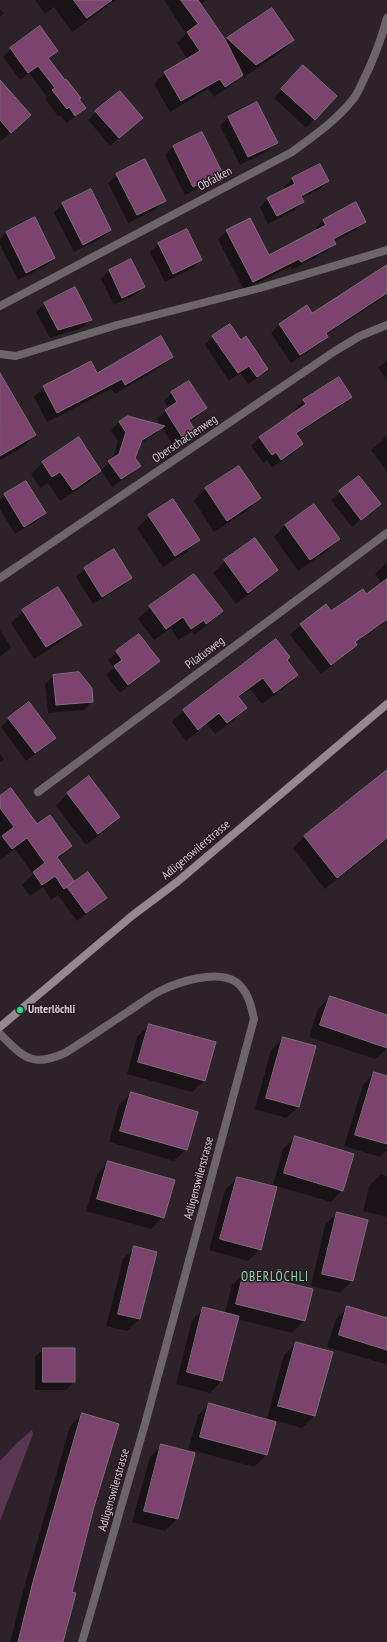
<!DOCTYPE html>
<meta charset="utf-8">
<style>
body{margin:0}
canvas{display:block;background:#2e222a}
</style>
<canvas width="387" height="1642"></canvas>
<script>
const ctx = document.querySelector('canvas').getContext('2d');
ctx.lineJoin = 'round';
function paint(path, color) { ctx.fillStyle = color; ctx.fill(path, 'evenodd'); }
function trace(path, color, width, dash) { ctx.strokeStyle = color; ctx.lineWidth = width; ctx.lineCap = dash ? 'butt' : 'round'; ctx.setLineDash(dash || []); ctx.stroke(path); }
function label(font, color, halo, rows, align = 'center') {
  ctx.font = font + ' "PT Sans Narrow",sans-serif'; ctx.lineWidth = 3; ctx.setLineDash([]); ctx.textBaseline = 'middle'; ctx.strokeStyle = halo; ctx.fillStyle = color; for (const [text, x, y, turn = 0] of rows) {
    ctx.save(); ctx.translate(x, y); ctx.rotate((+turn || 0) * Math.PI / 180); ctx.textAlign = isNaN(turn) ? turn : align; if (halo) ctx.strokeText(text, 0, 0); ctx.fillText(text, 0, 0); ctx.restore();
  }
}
paint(new Path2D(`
 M32,1430L33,1434L0,1521V1461L17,1443Z`), '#593750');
paint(new Path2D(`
 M35,0H116L72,32L54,7L45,14Z
 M164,0H206L200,4L225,41L271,9L293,40L281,52L244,77L242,75L231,85L214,97L208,89L170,112L154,84L165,73L188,60L177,43L186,34Z
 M0,9L4,13L0,17Z
 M11,49L57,51L48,59L85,108L67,123L60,115L58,116L45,99L47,97L29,73L20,80L3,57Z
 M295,75L314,119L306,128L274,98Z
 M0,93L17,127L0,142Z
 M96,112L133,126L110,146L88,120Z
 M228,117L276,143L268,151L240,165L220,126Z
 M201,133L221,172L213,180L185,195L165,155L173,147Z
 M320,165L328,181L320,189L301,198L303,202L295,210L268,224L260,207L268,199L286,190L284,187L293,179Z
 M117,175L164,200L156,209L128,223L108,183Z
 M90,190L110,230L102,238L74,252L54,213L62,204Z
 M323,220L365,222L356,230L333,242L334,244L326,252L292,270L291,266L244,290L218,239L227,231L269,257L317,231L315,229Z
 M187,230L201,259L193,268L165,282L150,252L158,244Z
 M6,232L54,258L46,266L18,280L0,245V239Z
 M109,271L144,287L135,295L114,305L101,279Z
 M387,276L386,296L326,335L327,337L318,345L291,363L271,333L279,325L307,307L312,315Z
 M45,303L91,320L82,328L50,338L36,312Z
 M213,337L241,341L267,369L258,377L248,384L240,373L229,381L205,345Z
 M171,357L161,367L115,394L111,389L47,422L34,397L44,387Z
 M387,360V380L378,368Z
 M0,375L35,435L23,447L0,460Z
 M172,393L206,408L197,416L189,422L193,429L185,437L173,445L162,427L155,434L140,444L134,458L139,466L131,474L112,487L101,470L88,483L60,501L48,483L40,488L31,474L43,462L100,471L112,460L118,441L111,431L119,422L161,426L157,419L169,409L164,401Z
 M350,397L342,405L296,435L302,444L294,453L272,467L267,460L263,463L251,446L260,438L297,412L295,409L304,400Z
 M387,436V472L371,450Z
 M239,467L259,498L248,510L214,532L194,501L205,489Z
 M358,477L379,504L352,527L331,500Z
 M5,495L45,513L37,521L15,534L0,509V500Z
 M149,516L198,540L187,552L163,567L137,528Z
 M285,525L339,539L327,551L298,571L274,537Z
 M114,550L131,578L123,586L93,604L76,577L84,569Z
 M225,561L277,570L265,582L236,604L213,573Z
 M387,562V591L375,574Z
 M194,575L222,611L210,623L194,635L192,632L178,640L171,628L154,640L138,619L150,607Z
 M366,595L387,603V620L355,644L356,645L345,655L321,674L290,635L301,625L331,613Z
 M23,611L81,624L69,636L34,659L11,623Z
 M0,630L11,647L0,657Z
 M138,635L158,661L150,669L120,693L106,675L114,668L108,660Z
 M286,660L297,675L285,687L262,704L250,689L238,698L246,708L234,720L215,734L207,724L186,741L172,722L184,710Z
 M53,676L92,701L84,710L48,713L45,684Z
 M9,719L55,737L26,761L1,727Z
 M0,754L4,759L0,762Z
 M387,772V840L325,889L293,848L305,836Z
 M89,778L119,817L107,829L86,845L56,806L67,794Z
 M0,797L37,826L71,846L58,859L68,885L106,898L97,906L77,921L58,895L51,900L43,887L30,896L22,885L33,874L15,849L0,860V839L1,838L0,836Z
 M330,997L387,1016V1048L375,1059L309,1037L318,1009Z
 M149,1025L204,1081L192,1092L127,1074L137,1037Z
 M283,1038L298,1107L286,1118L255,1109L271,1050Z
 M374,1073L387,1077V1150L380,1157L344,1146L363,1085Z
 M131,1093L186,1149L174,1161L109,1142L119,1105Z
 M295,1137L342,1190L331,1202L273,1185L283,1149Z
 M109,1162L163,1217L151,1229L86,1211L97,1174Z
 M381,1174L387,1176V1217L363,1211L369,1186Z
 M237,1178L260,1249L248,1261L209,1250L225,1190Z
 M337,1213L367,1221L352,1281L340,1293L311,1286L325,1225Z
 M135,1247L156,1253L139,1319L127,1331L106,1326L123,1259Z
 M244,1273L312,1290L304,1321L292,1333L237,1319L221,1381L210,1393L176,1384L192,1320L204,1308L225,1313L232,1285Z
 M348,1307L387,1319V1363L385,1364L327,1347L336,1319Z
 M296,1343L332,1353L314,1416L302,1428L267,1418L284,1355Z
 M43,1349H74V1382L66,1390H35V1357Z
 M209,1404L275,1423L266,1455L254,1467L188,1449L198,1416Z
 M82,1414L118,1425L71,1593L62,1642H10L22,1595L70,1426Z
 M161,1446L194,1454L177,1519L165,1531L132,1522L150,1457Z`), '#0007');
const building = new Path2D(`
 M74,0H112L87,18Z
 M181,0H198L226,41L243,75L225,87L220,79L181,101L164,72L200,51L187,32L198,24Z
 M272,8L294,40L256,65L227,38Z
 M40,26L58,51L48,58L65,80L66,79L81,98L79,99L86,108L75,116L69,107L67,109L52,90L55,88L38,66L28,73L10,48Z
 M303,65L337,96L315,120L281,89Z
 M0,80L31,115L11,133L0,120Z
 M120,91L143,118L119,138L95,111Z
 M257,102L278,143L248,157L228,117Z
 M202,132L222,172L193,187L173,146Z
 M145,159L166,201L137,215L116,174Z
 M320,164L329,181L301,196L304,202L277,216L267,198L295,184L292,178Z
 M91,189L111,230L83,245L62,203Z
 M356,202L366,222L333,239L336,244L301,262L299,259L253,282L226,230L250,218L269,255L326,225L323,220Z
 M35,217L55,258L26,273L6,232Z
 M187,229L202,260L173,274L158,243Z
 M131,259L145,287L122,298L109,270Z
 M387,265V293L326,333L328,337L300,355L279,324L307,305L312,313Z
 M75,287L92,320L58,330L44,303Z
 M230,324L241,340L246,336L268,369L257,377L249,366L238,373L212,336Z
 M161,336L173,357L125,385L122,379L57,413L43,386L91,361L97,373Z
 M0,373L36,435L0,456Z
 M339,377L352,397L296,433L303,444L281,460L276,452L272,455L259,437L306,404L303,400Z
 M189,381L207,408L189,420L194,429L182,437L165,410L177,402L171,392Z
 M128,416L165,426L142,440L135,458L141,466L121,479L108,461L119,454L126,432L119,422Z
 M79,437L101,471L73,490L60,472L52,477L42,462Z
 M239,466L261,498L227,521L205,488Z
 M359,476L381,504L361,520L339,491Z
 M26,481L46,513L24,527L4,494Z
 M173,499L200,540L175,556L148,515Z
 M314,504L340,539L310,560L285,525Z
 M255,538L278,570L248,593L224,560Z
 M114,549L132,578L102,597L84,568Z
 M194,574L223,611L206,624L204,620L191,629L183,617L166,629L149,606Z
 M387,579V619L355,642L357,645L331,665L300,624L326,604L331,611L363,589L366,594Z
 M58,587L82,625L46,647L22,610Z
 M139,634L160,661L128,685L114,666L122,660L116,651Z
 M276,639L290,657L287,660L298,675L274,693L263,678L238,696L247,708L227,723L219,713L198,730L183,710Z
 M79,672L92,688L93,702L56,705L53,675Z
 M29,702L56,738L35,753L8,718Z
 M387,770V838L337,878L304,836Z
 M89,776L120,817L98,834L67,793Z
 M11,788L37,824L50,815L72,846L57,857L74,881L64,889L55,876L42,885L33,872L45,863L27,838L12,849L2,836L14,827L0,808V796Z
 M88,872L107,898L86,913L67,887Z
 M330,996L387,1015V1048L320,1025Z
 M149,1024L216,1042L205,1081L138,1062Z
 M283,1037L316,1046L299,1107L266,1098Z
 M374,1072L387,1076V1144L355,1135Z
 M131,1092L198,1112L187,1150L120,1131Z
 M295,1136L354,1154L343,1191L284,1173Z
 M108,1161L175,1180L164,1218L97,1199Z
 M237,1177L277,1187L261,1250L220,1239Z
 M337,1212L368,1220L353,1281L322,1274Z
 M134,1246L157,1252L140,1319L118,1314Z
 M244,1272L313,1289L305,1321L236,1304Z
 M347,1306L387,1318V1350L339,1335Z
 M203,1307L239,1316L222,1381L187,1372Z
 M296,1342L333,1352L315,1416L278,1406Z
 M43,1348H75V1382H43Z
 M209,1403L276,1422L267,1455L200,1437Z
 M82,1413L119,1424L94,1507L72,1592L76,1593L63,1642H18L33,1582Z
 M161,1444L195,1453L178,1519L144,1511Z`);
paint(building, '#7c436e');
trace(building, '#7d6f79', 1);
trace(new Path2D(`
 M0,306L292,152C314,136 337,120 354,98C358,93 360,87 363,81C373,61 381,40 387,18
 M0,354L16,356L117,325L260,288L387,250
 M0,578L335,351L360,336L387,325
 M38,792L387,533
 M0,1034C24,1057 31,1068 65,1053C86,1040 106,1026 126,1013C137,1006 148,997 160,991C178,982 217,969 236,982C248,991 251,1005 254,1019L145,1424L82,1642`), '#6c666a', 8);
trace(new Path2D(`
 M0,1027L133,915L177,882L387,704`), '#938990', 8);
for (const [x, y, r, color] of [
 [20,1010,4,"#23d886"]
]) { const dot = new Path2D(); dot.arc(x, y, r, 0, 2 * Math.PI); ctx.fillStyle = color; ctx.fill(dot); trace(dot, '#241921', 1.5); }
label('12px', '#d6ced4', '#241921', [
 ["Obfalken",215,179,-28],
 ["Oberschachenweg",185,439,-34],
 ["Pilatusweg",205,653,-37],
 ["Adligenswilerstrasse",196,850,-40],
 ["Adligenswilerstrasse",199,1178,-75],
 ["Adligenswilerstrasse",114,1490,-74]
]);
label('bold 12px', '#d6ced4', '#241921', [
 ["Unterlöchli",28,1010]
], 'left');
ctx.letterSpacing = '1px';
label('13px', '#91dcae', '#241921', [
 ["OBERLÖCHLI",275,1277]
]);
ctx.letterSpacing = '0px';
</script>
